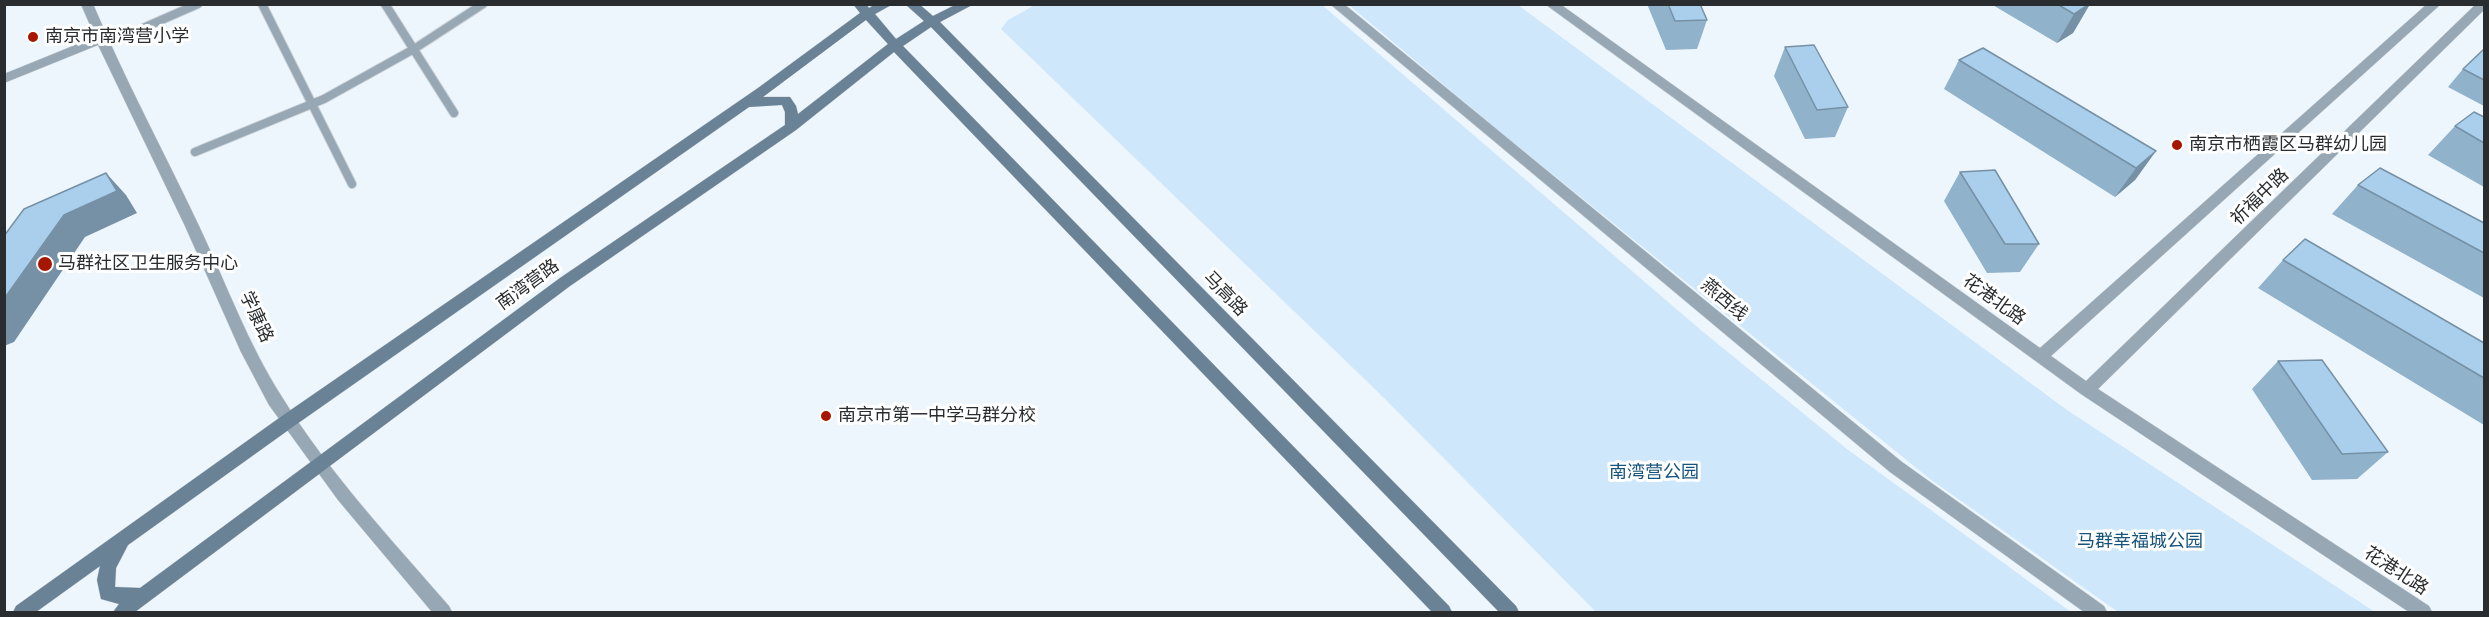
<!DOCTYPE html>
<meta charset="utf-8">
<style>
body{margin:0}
#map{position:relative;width:2489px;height:617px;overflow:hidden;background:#eef6fd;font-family:"PT Sans Narrow",sans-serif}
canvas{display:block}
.frame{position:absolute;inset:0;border:6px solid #2a2d30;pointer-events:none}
</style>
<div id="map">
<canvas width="2489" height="617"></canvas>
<div class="frame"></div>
</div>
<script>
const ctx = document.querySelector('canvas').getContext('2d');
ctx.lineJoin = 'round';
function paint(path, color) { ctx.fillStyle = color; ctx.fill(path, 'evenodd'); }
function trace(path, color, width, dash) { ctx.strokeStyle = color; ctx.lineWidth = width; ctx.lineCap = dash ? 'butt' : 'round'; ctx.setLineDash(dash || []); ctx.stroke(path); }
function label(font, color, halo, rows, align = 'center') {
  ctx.font = font + ' "PT Sans Narrow","Noto Sans SC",sans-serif'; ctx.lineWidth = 6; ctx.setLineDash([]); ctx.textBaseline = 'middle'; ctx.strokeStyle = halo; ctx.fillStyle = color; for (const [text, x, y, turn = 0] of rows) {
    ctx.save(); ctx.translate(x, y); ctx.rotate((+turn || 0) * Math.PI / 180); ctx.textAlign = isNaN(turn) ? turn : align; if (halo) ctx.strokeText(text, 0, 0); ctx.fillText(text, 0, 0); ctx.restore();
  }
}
paint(new Path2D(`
 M1035,5H1322L1702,331L1847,449L2071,612H1596L1379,393L1001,29L1008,20Z
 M1349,5H1518L2067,410L2375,612H2118L1930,479L1494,127Z`), '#cfe7fa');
const service = new Path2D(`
 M262,4L352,184
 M385,4L454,113
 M127,35L198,4
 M195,152L324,99L414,49L483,4`);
const minor = new Path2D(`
 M81,4H93C125,80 164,152 199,226C226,283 248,344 282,397C329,473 391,539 449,606L452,612H432L338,500L269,405L241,352L185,226L98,45L4,83V74L95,37Z
 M1330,4H1344L1902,462L2104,606L2107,612H2084L1890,472Z
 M1545,4H1560L2040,348L2427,4H2441L2051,356L2086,381L2476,4H2484V10L2098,389L2429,606L2432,612H2409L2081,394Z`);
const secondary = new Path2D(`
 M853,4H866L869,8L876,4H893L875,14L896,39L924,21L905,4H919L933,16L957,4H974L940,22L1516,606L1519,612H1499L931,27L903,46L1449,606L1452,612H1432L894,52L796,130L570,286L135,612H113L119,604L101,599L97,580L100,566L36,612H13L16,606L282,416L758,88L860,13ZM866,20L888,44L798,114L796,106L790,97H763ZM782,105L785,112V125L560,278L140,588L115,587L116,568L128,545L294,426L749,107Z`);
trace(service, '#cbd2d8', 10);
trace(minor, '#cbd2d8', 1);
trace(secondary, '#cbd2d8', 1);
trace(service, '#97a8b4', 8);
paint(minor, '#97a8b4');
paint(secondary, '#6a8295');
paint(new Path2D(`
 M1647,4H1700L1707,20L1697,49L1666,50Z
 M1991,4H2090L2073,33L2057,43Z
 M1785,47L1848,107L1835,137L1805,139L1774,76Z
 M2484,49V106L2448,87L2463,69Z
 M1959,60L2156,151L2135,180L2115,197L1944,89Z
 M2484,117V187L2428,155L2455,126Z
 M1960,172L2039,244L2020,272L1987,273L1944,201Z
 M2358,185L2484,223V298L2332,214Z
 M2283,260L2484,343V425L2258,288Z
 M2278,361L2388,452L2357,479L2312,480L2252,389Z`), '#91b2cb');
paint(new Path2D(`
 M2090,4L2073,33L2057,43L2074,14Z
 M2156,151L2135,180L2115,197L2136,168Z
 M106,173L126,195L137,213L85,237L14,342L4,346V299L64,215Z`), '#7691a5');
const building = new Path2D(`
 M1668,4H1700L1707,20L1675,21Z
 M2057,4H2089L2074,14Z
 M1814,45L1848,107L1817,110L1785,47Z
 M1983,48L2156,151L2136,168L1959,60Z
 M2484,49V80L2463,69Z
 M2474,112L2484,117V143L2455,126Z
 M2380,168L2484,223V253L2358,185Z
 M1995,170L2039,244H2005L1960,172Z
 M106,173L117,191L64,215L4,299V236L24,209Z
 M2305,239L2484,343V378L2283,260Z
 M2322,360L2388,452L2342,454L2278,361Z`);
paint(building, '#a9cfec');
trace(building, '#7691a5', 1.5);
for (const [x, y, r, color] of [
 [33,37,6,"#a71600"],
 [2177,145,6,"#a71600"],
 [45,264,8,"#a71600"],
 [826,416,6,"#a71600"]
]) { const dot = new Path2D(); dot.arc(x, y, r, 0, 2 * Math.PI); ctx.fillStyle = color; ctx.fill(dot); trace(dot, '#fff', 2); }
label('18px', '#2a2d30', '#fff', [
 ["南京市南湾营小学",45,37],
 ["南京市栖霞区马群幼儿园",2189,145],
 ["马群社区卫生服务中心",58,264],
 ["南京市第一中学马群分校",838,416]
], 'left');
label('18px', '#2a2d30', '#fff', [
 ["祈福中路",2260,197,-44],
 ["南湾营路",528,285,-36],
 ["马高路",1225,294,46],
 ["燕西线",1724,300,40],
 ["花港北路",1994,300,36],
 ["学康路",256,317,65],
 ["花港北路",2396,571,33]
]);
label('18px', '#17547b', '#fff', [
 ["南湾营公园",1654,473],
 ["马群幸福城公园",2140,542]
]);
</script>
